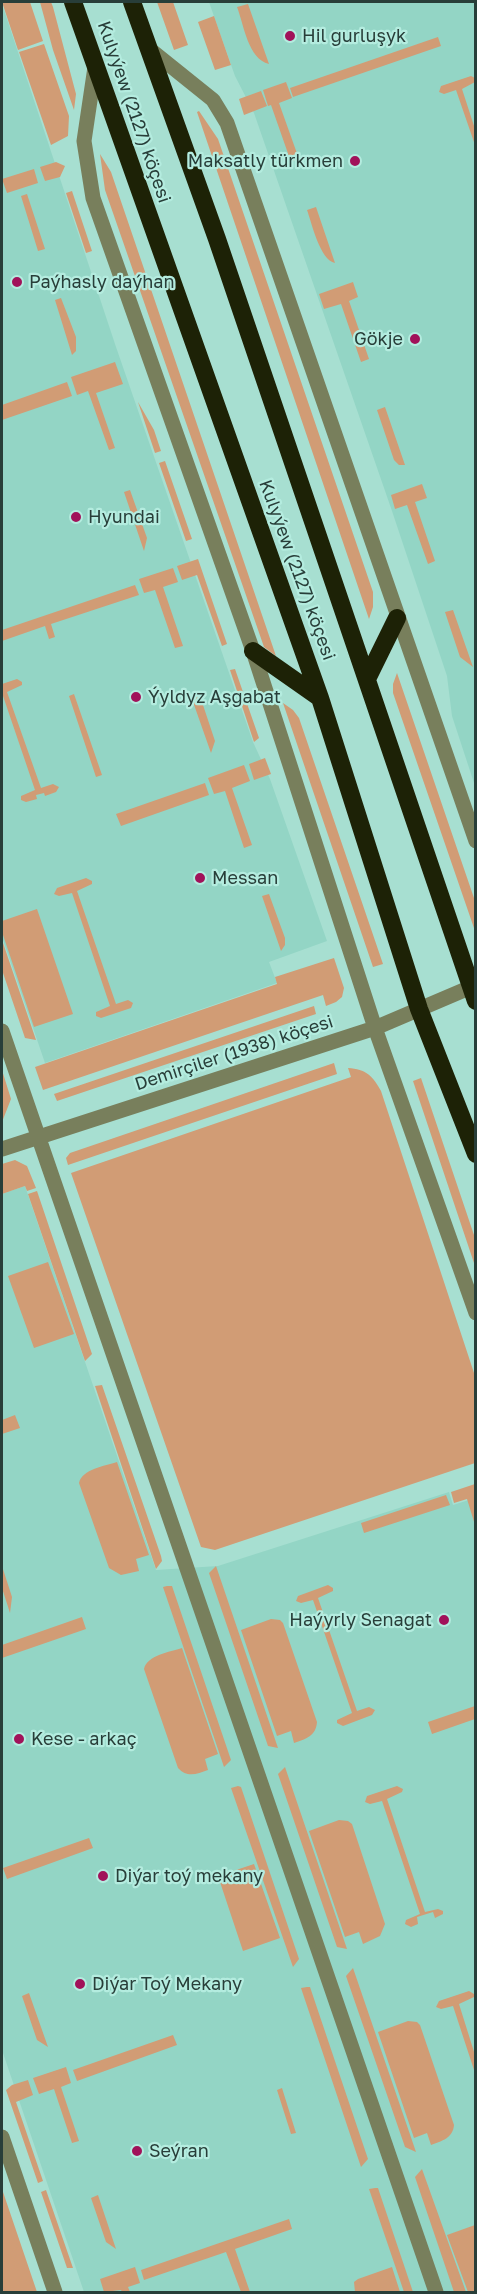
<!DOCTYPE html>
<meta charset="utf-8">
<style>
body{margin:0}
#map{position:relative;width:477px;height:2294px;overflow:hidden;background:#a7dfd1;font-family:"Golos Text",sans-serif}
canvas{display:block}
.frame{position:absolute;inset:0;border:3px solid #283e39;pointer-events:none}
</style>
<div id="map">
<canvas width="477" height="2294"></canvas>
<div class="frame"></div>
</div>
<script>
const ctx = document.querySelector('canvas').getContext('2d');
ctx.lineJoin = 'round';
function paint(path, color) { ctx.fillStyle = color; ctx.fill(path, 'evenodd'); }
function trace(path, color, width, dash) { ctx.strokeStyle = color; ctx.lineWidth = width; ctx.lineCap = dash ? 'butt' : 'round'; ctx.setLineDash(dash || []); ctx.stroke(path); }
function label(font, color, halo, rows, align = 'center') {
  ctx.font = font + ' "Golos Text",sans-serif'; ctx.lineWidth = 4.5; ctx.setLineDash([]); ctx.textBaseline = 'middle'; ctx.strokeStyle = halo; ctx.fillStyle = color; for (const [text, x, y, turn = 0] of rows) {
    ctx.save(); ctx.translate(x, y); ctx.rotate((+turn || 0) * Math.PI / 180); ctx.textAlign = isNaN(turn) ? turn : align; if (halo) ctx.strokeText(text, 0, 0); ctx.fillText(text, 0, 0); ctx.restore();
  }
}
paint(new Path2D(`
 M209,2H475V786L452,716L447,676L392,511L254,113L235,76Z
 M2,4L116,347L253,742L270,779L327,941L269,962L277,983L45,1063L2,937Z
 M25,1186L156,1570L218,1566L449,1492L453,1505L475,1498V2292H84L2,2050V1194Z`), '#93d5c5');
paint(new Path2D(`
 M2,2H30L43,41L18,50Z
 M40,2H51L53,7L76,94L74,110L53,50Z
 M157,2H173L188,45L174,50Z
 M248,4L269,64C248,59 244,25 237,7Z
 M214,16L231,65L215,70L198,22Z
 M438,37L441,46L293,97L290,88Z
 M44,44L69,116L68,136L51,145L19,52Z
 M471,76L475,78V82L462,89L475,129V145L456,90L444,94L439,92L441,86Z
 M286,82L292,98L279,103L299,159L291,162L271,105L268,106L263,90Z
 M261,91L267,106L244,115L239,99Z
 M199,111L218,139L373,592V607L369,619L197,112Z
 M100,154L111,172L276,656L264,647L105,190Z
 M56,162L65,166L60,177L45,181L40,167Z
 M34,169L38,183L7,193L2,179Z
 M72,191L92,251L86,253L66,193Z
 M27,194L45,249L38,251L21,196Z
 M316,207L335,263C320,260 312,224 307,210Z
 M353,282L358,297L349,301L369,359L361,362L341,304L324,309L319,294Z
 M61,298L76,337V351L72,355L55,300Z
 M115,362L123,384L96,393L115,448L109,450L88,391L77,395L71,377Z
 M67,382L72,396L2,420V405Z
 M138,402L154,430L161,451L155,453Z
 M385,407L405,465H399L394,460L377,410Z
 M165,461L192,539L186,541L159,463Z
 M422,484L427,498L415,502L435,561L428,564L407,505L395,509L391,495Z
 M130,490L147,538L144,551L124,492Z
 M198,559L227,644L222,646L197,575L182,580L177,566Z
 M173,568L178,582L163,587L183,646L175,648L155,590L144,593L139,579Z
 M135,585L139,595L51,624L55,637L49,639L45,626L2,641V630Z
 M453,610L473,667L460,657L445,612Z
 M235,669L259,738L254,742L230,670Z
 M397,673L475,901V931L393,693V684Z
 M17,679L22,682V685L7,692L41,788L53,784L59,787L56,792L45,796L44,793L36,795L37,799L26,802L21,800V796L35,790L2,693V684Z
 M74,694L102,775L96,777L69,696Z
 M200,696L215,741L211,753L192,699Z
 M283,703L293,710L299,718L383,964L373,967Z
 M265,758L271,774L254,780L249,764Z
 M244,765L250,781L232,788L252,845L244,848L225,791L214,794L208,778Z
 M205,783L209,795L121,826L116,814Z
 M86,878L92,881V884L77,891L116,1004L128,1000L133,1003L131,1008L101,1018L96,1016V1012L110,1006L72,893L59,896L54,894L57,888Z
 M269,894L285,938V945L281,951L262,896Z
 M37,909L73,1014L34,1027L2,932V921Z
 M2,940L36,1040L25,1038L2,970Z
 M334,958L344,988L342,997L336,1002L326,1006L323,995L43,1090L35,1067L277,984L275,977Z
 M314,1006L316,1014L57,1101L54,1094Z
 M334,1063L337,1074L68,1165L66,1158L70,1153Z
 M348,1068C366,1069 373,1076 381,1091L475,1376V1463L215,1550L201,1547L71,1173L351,1077Z
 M2,1070L11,1099L2,1122Z
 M421,1078L475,1238V1266L413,1081Z
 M15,1160L27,1166L36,1188L27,1191L25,1186L2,1194V1164Z
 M37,1191L92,1354L85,1361L28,1194Z
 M48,1262L74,1334L34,1348L8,1276Z
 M102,1385L161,1556L162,1561L156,1569L95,1386Z
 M15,1415L20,1428L2,1434V1420Z
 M117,1462L149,1555L136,1559L139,1571L121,1575L109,1568L79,1483C82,1469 105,1466 117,1462Z
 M475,1484V1525L467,1499L454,1503L451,1492Z
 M446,1495L450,1505L364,1533L361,1523Z
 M2,1566L12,1597L10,1613L2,1588Z
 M216,1566L278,1748L268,1746L209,1573Z
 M328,1585L333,1588V1591L318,1598L357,1711L369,1707L375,1710L372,1715L343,1726L337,1723V1720L352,1713L313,1600L301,1603L296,1601L298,1596Z
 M167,1586H172L231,1760L224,1767L163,1587Z
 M82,1617L86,1629L2,1658V1645Z
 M271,1619L280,1620L283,1623L317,1722C316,1736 306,1739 294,1743L291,1731L277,1736L241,1630Z
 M182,1648L218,1754L205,1759L208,1770C197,1774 187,1778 178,1768L144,1669C147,1655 170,1652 182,1648Z
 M475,1706V1719L432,1734L428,1722Z
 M285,1767L347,1949L337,1947L278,1774Z
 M238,1786L241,1787L299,1959L293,1967L231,1788Z
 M397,1786L403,1789L402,1792L387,1799L425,1912L438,1909L443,1911V1914L435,1918L433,1912L417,1917L418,1924L411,1927L405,1924L406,1920L420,1914L382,1801L370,1804L365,1802L367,1796Z
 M339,1820L348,1821L352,1824L385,1924L380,1936L363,1944L359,1932L345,1937L309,1831Z
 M89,1838L93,1848L7,1879L3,1868Z
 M254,1864L280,1938L243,1951L218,1876Z
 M353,1968L416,2152L405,2147L346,1976Z
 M307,1987H310L368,2159L361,2167L301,1988Z
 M469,1991L474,1994V1997L459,2004L475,2055V2073L453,2006L441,2009L436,2007L439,2001Z
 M29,1993L48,2047L37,2040L22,1996Z
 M408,2021L417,2022L420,2025L454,2125C453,2138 442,2141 431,2145L427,2133L414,2138L378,2032Z
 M173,2035L177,2045L77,2081L73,2070Z
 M66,2067L71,2083L61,2087L79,2141L72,2143L54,2089L39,2094L33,2078Z
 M28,2080L33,2095L16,2102L43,2181L38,2183L6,2090L12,2085Z
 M282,2088L296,2133L291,2134L277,2090Z
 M422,2169L466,2292H454L415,2177Z
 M375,2188H378L413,2292H404L369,2189Z
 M2,2189L37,2292H2Z
 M46,2190L73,2268H67L41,2192Z
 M98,2195L116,2249L106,2242L91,2198Z
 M289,2219L292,2229L235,2249L250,2292H241L226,2252L144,2280L141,2270Z
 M475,2225V2292H468L447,2235Z
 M135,2267L140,2283L128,2287L130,2292H122L121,2290L104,2292L100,2279Z
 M392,2267L400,2292H355L354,2282L358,2279Z`), '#d19c75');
trace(new Path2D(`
 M147,47L213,100L227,123L476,841
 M95,67L84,141L93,198L253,651L375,1028L476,1313
 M2,1031L436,2292
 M2,1149L375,1028L476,985
 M2,2137L55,2292`), '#787f5c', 15);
trace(new Path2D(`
 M73,2L320,698L419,1009L476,1154
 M132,2L217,239L476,1001
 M253,651L320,698
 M367,679L397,618`), '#1d2206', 18);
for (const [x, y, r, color] of [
 [290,36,6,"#a1125a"],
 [355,161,6,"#a1125a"],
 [17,282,6,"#a1125a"],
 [415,339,6,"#a1125a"],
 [76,517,6,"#a1125a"],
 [136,697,6,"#a1125a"],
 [200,878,6,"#a1125a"],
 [444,1620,6,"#a1125a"],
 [19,1739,6,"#a1125a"],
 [103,1876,6,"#a1125a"],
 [80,1984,6,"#a1125a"],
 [137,2151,6,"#a1125a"]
]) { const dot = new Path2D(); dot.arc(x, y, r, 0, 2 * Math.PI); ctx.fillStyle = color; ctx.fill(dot); trace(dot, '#b4ecdf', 2); }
label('18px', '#283e39', '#b4ecdf', [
 ["Hil gurluşyk",302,36],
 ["Maksatly türkmen",343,161,"right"],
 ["Paýhasly daýhan",29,282],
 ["Gökje",403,339,"right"],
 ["Hyundai",88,517],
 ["Ýyldyz Aşgabat",148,697],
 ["Messan",212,878],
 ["Haýyrly Senagat",432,1620,"right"],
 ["Kese - arkaç",31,1739],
 ["Diýar toý mekany",115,1876],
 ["Diýar Toý Mekany",92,1984],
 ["Seýran",149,2151]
], 'left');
label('18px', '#283e39', '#b4ecdf', [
 ["Kulyýew (2127) köçesi",134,112,71],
 ["Kulyýew (2127) köçesi",297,570,70],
 ["Demirçiler (1938) köçesi",234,1053,-18]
]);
</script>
